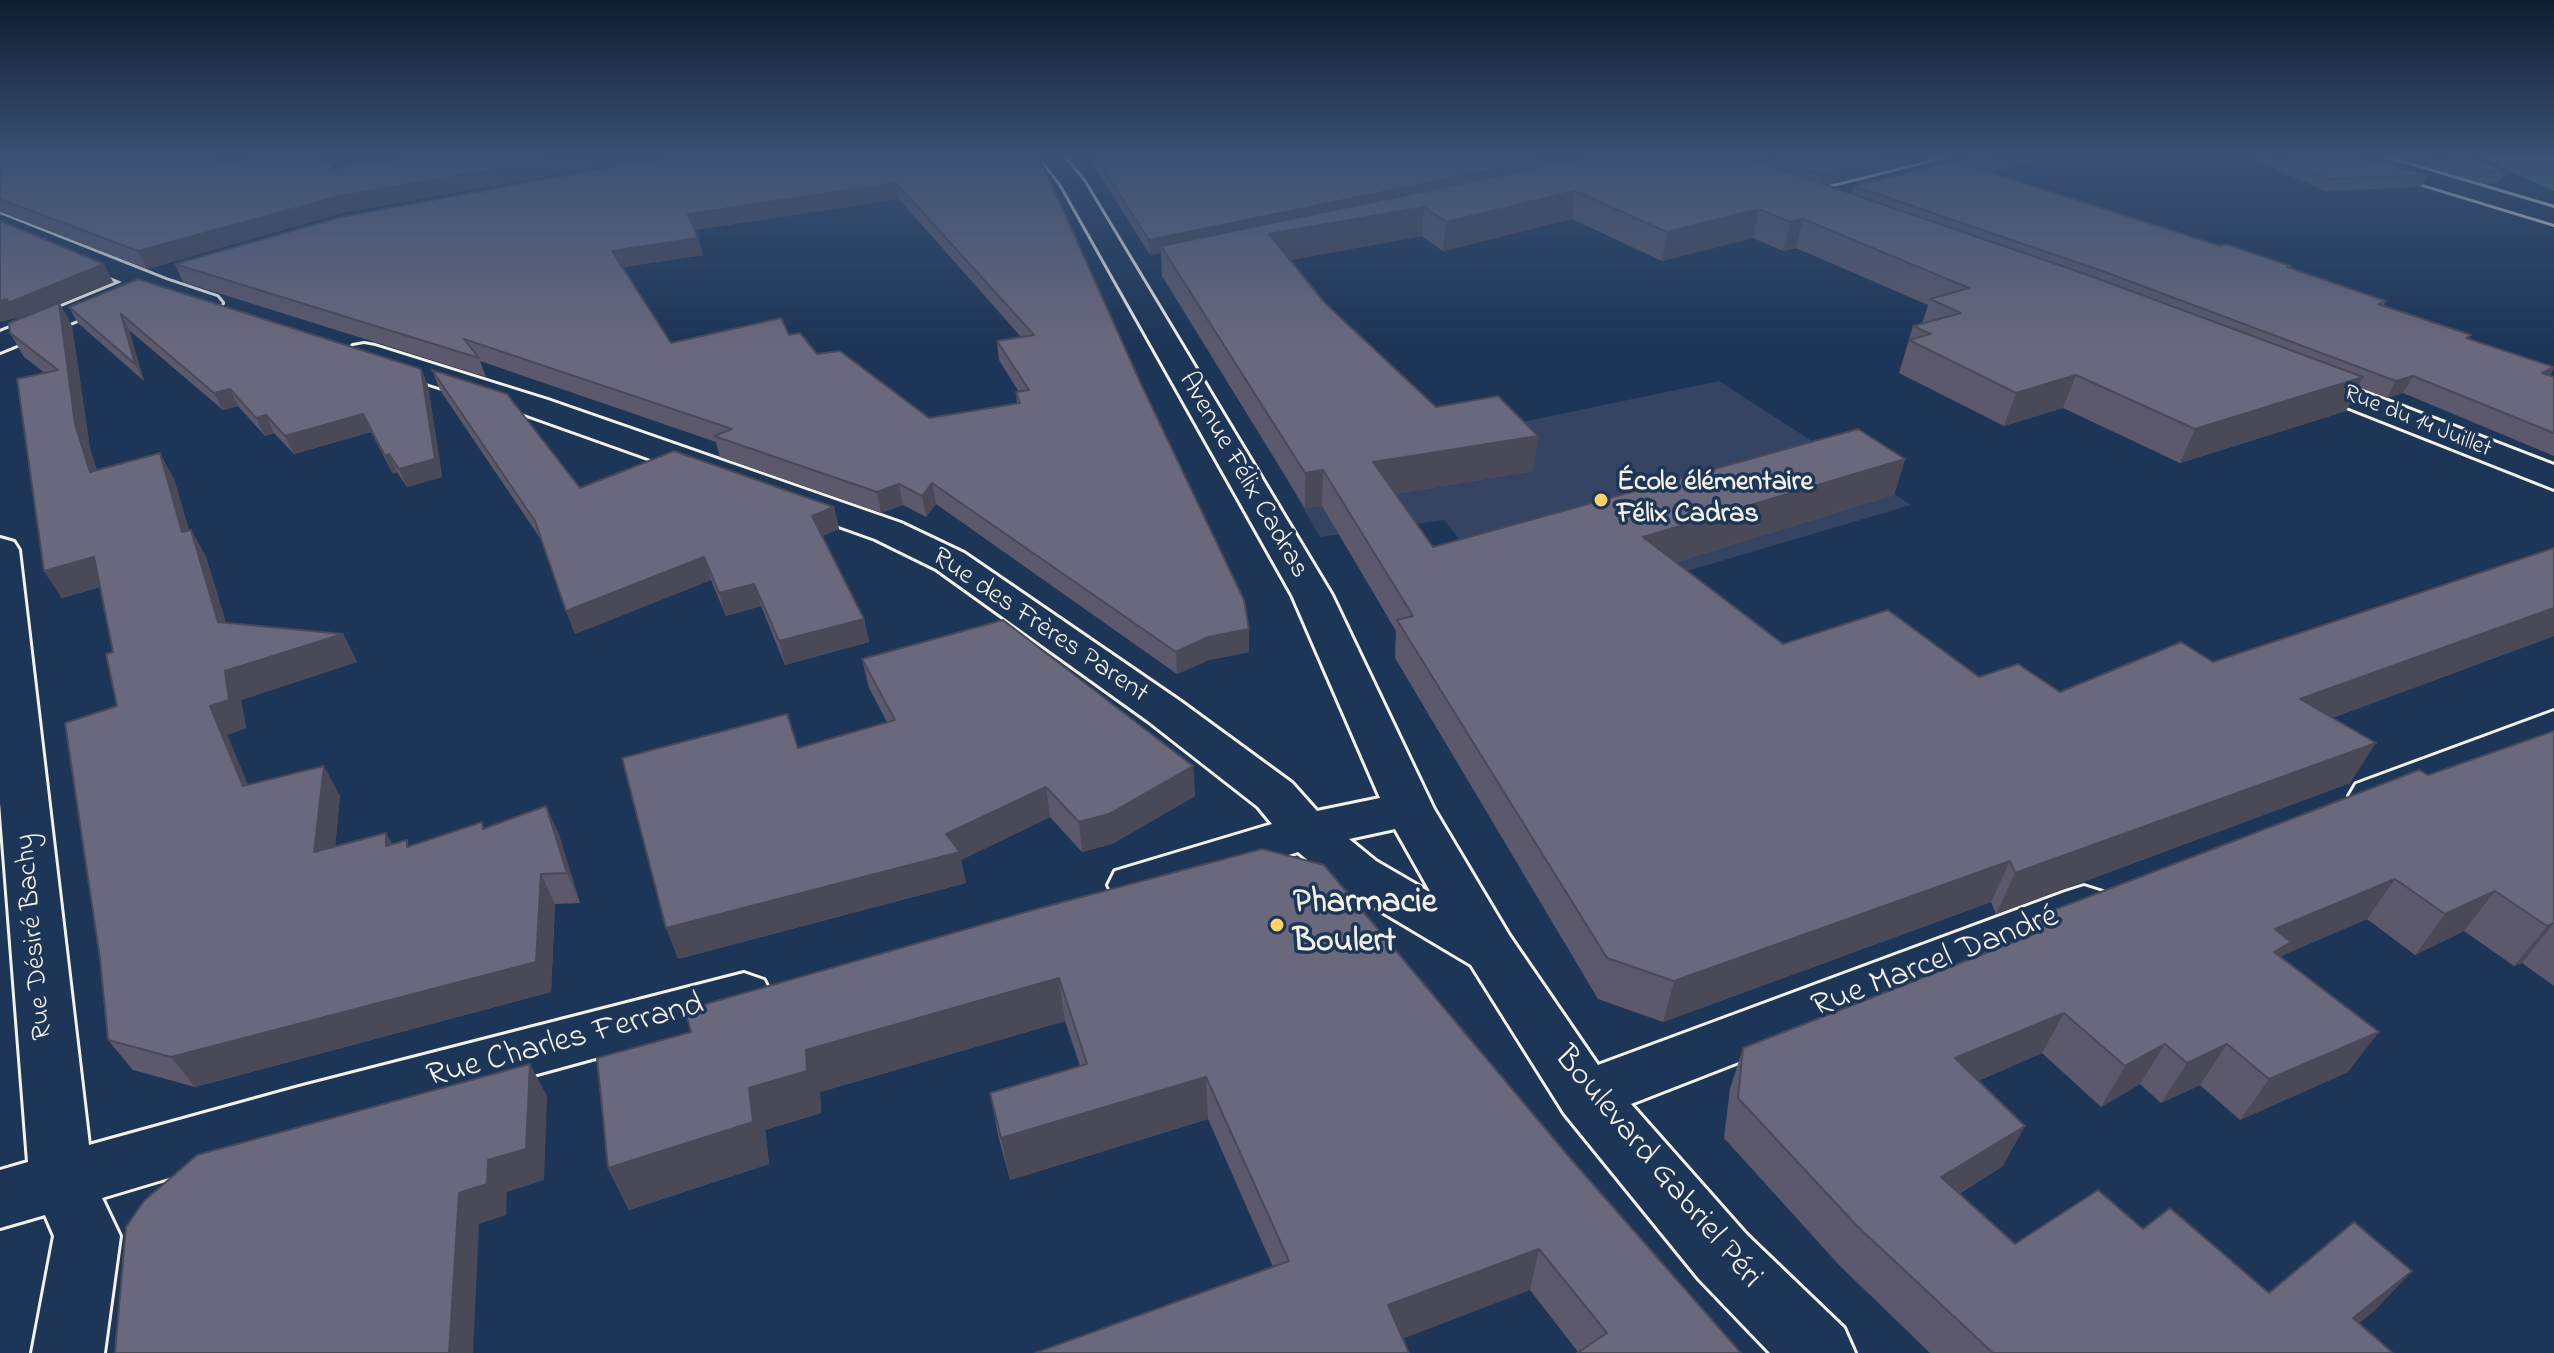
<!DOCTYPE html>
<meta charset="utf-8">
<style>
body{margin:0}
canvas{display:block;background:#1d3557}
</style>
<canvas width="2554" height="1353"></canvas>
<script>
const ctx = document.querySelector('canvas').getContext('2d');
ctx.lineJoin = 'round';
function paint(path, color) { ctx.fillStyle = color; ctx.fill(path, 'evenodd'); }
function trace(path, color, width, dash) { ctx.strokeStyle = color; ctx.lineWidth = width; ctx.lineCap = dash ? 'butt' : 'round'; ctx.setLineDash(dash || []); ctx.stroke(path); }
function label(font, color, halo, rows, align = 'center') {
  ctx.font = font + ' "Indie Flower",sans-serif'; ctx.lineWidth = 7; ctx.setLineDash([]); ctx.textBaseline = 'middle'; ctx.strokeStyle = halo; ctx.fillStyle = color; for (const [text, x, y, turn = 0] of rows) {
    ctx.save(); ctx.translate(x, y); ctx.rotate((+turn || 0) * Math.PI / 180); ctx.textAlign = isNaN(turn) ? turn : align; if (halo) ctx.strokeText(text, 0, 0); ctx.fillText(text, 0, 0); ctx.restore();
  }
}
paint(new Path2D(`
 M1719,381L1911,505L1524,619L1444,520L1320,537L1283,472Z`), '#344462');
paint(new Path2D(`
 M2477,156H2554V191Z`), '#557473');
const minor = new Path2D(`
 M1039,156H1063L1084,182L1332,595L1434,809L1509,935L1598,1065L2065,892L2084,886L2103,892L2111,906L2103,920L1631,1104L1747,1235L1844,1328L1855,1353H1770L1699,1279L1564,1113L1471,965L1340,887L1298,852L1134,904L1115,899L1108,885L1115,871L1272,824L1258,807L1148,721L936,569L875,539L524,414L353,360L348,353L353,346L364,344L375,346L548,400L901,523L964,553L1180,701L1292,783L1317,811L1380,798L1292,595L1061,184ZM1395,829L1431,893L1376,861L1349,839Z
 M1957,156H1995L1991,161L1814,206L1805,204L1802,199L1805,194Z
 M2332,156H2379L2554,208V224L2363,166L2336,161Z
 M0,214L166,280L217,297L222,303L217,309L207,312L141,290L138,295L0,352V332L122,282L0,231Z
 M2297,366L2554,465V489L2286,383L2281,376L2286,369Z
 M0,538L14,542L19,550L89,1145L299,1087L744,973L764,980L772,996L764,1012L299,1139L102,1198L120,1236L104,1353H32L54,1236L45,1215L0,1228V1170L28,1162L0,803Z
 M2554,711V743L2373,813L2356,808L2349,796L2356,784Z`);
trace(minor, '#f4f1e8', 6);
paint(minor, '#1d3557');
paint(new Path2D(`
 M0,156L322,163L332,169L412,156H659L342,213L147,269L0,212Z
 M1039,156L1249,652L1209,660L1177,674L936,504L926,517L903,505L881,513L720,457L716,442L480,361L486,377L183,282L175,264ZM899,199L1021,337L997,341L999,360L1019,392H1016L1017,404L929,418L817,354L789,335L671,343L623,267L703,255L695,230Z
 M1088,156H1946L1827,185L1852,194L1854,186L1974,156H2051L1992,173L2220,246L2291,266L2290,268L2386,301L2383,306L2469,339L2554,367L2550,376L2554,377V456L2403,393L2387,398L2358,387L2346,411L2180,463L2063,408L2004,426L1899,373L1913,326L1922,324L1928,305L1796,248L1783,251L1753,238L1662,261L1572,219L1443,251L1422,236L1290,260L1325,303L1436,407L1538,436L1533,471L1395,494L1433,547L1905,459L1894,495L1676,562L1783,644L2060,692L2213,662L2554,636L2332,718L2350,783L1996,914L1991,902L1663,1022L1598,999L1395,658L1396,631L1322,506L1305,508L1162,276L1161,253L1150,255Z
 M2245,156H2352L2427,175L2421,187L2325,191Z
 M2388,156H2470L2505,172L2499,183L2484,184Z
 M138,279L421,369L428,386L442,477L407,487L397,472L393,474L371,432L294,454L274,433L265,436L238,406L223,410L129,330L144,381L78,323L69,307Z
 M113,282L60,304L72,326L90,449L97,470L174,479L189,530H191L206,557L226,623L343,634L357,662L241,700L246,728L227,735L248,785L340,796L335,846L386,833L392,844L410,846L482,822L484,828L546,806L559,835L580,903L555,904L551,992L195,1087L133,1070L108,1040L117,706L113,652L100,587L62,598L44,571L45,373L24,357L10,333L18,319L17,318Z
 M432,370L580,488L834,507L839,529L822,536L864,619L869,642L785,665L761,606L726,616L711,580L575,634L542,541L440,390Z
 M862,659L1193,766L1195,796L1112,844L1082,852L1050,817L961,860L966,883L678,959L798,748L887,722L869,688Z
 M2554,731V986L2522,963L2514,966L2464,931L2415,955L2367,919L2283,955L2281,957L2348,1072L2240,1120L2200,1085L2161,1103L2140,1084L2101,1107L2042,1053L1978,1081L2003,1166L1959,1194L2015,1244L2143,1229L2269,1293L2412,1271L2375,1310L2359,1323L2393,1353H1930L1839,1265L1724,1138L1730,1089L1743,1048L2022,939L2033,918Z
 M1033,910L1570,1158L1741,1353L1578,1352L1530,1290L1273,1267L1208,1119L1010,1180L998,1135L990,1093L1080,1066L1065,1021L820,1092L821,1113L765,1130L769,1164L629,1210L608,1168L691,1032Z`), '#5b596b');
paint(new Path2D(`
 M569,156H659L342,213L147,269L138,251L336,197Z
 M1558,156H1622L1161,246V253L1150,255L1149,240Z
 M1894,156H1946L1816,188L1819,174Z
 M2008,156H2051L1966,180L1971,166Z
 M896,183L899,199L692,230L688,214Z
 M1575,191L1572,219L1443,251L1446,222Z
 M1424,207L1422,236L1269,264V234Z
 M1759,209L1753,238L1662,261L1667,232Z
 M1803,219L1796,248L1783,251L1790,222Z
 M698,238L703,255L617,268L612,251Z
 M104,264L113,282L60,304L72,326L90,449L105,498L90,472L75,424L59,304L19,321L17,318L0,322V301Z
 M121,314L129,330L144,381L135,364Z
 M2554,368V369L2545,384L2542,373Z
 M421,369L428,386L442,477L407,487L399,469Z
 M2076,375L2063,408L2004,426L2016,393Z
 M2413,376L2403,393L2387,398L2396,381Z
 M2363,377L2346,411L2180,463L2195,429Z
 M230,389L238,406L223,410L214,393Z
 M363,414L371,432L294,454L285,436Z
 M266,415L274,433L265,436L256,418Z
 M1538,436L1533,471L1371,498L1373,462Z
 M160,453L174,479L197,559L182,532Z
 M389,454L397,472L393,474L385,456Z
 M1905,459L1894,495L1636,574L1643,537Z
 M1323,470L1322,506L1305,508V473Z
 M932,483L936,504L926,517L922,496Z
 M899,484L903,505L881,513L877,492Z
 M834,507L839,529L817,538L812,516Z
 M191,530L206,557L234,650L218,622Z
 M94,557L111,584L62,598L44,571Z
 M704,557L711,580L575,634L566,611Z
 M754,584L761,606L726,616L719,593Z
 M2554,608V636L2277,738L2300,699Z
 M864,619L869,642L785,665L779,641Z
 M1249,629V652L1209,660L1177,674L1176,652L1208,637Z
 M343,634L357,662L241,700L246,728L227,735L261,816L243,786L210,706L225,671Z
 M2376,743L2350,783L1996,914L2015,873Z
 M324,766L340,796L332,881L314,852Z
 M1193,766L1195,796L1112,844L1082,852L1079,822Z
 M1046,787L1050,817L961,860L966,883L678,959L666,928L946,834Z
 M546,806L559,835L580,903L567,873Z
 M386,833L402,863L386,846Z
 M2010,861L1991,902L1663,1022L1674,981Z
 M541,874L555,904L551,992L195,1087L171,1057Z
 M2395,879L2367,919L2283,955L2265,982L2275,929Z
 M2495,891L2464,931L2415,955L2445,914Z
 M2554,923L2522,963L2514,966L2547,926Z
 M1059,978L1065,1021L820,1092L821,1113L765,1130L769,1164L629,1210L608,1168L749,1088L806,1050Z
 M2064,1013L2042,1053L1936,1099L1955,1058Z
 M2379,1032L2348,1072L2240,1120L2269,1079Z
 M2165,1044L2140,1084L2101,1107L2125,1066Z
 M2227,1044L2200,1085L2161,1103L2187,1063Z
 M530,1064L547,1096L544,1180L507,1192L506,1215L479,1224L473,1353H449L459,1193L488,1160Z
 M1206,1077L1208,1119L1010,1180L1001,1138Z
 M2025,1126L2003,1166L1921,1217L1941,1177Z
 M1539,1249L1530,1290L1384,1346L1388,1305Z
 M2412,1271L2375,1310L2323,1353L2353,1318Z`), '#4a4957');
const building = new Path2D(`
 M0,156H218L222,162L262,156H319L322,163L329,162L332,169L412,156H569L336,197L138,251L0,199Z
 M669,156H1039L1141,384L1244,600L1249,629L1208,637L1176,652L932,483L922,496L899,484L877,492L714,436L732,429L464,339L479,358L175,264L341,217ZM896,183L1034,335L997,341L1029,390L1016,392L1020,403L929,418L840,351L817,354L800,333L789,335L781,318L671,343L612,251L698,238L688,214Z
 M1095,156H1558L1149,240Z
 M1594,156H1742L2088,275L2363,377L2195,429L2076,375L2016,393L1909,340L1931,334L1913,326L1961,313L1930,299L1969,288L1803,219L1790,222L1759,209L1667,232L1575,191L1446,222L1424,207L1269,234L1325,303L1436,407L1498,396L1538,436L1373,462L1433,547L1858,429L1905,459L1643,537L1783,644L1888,610L1979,677L2018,664L2060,692L2181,642L2213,662L2554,548V608L2300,699L2376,743L2015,873L2010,861L1674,981L1607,958L1397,620L1413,616L1323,470L1305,473L1161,246Z
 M1766,156H1894L1819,174Z
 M1974,156H2008L1971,166L2220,246L2226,244L2291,266L2287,267L2386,301L2378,304L2471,335L2466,338L2554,367L2542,373L2554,377V433L2413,376L2396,381L2105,272L1854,186Z
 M2276,156H2352L2427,175L2331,179Z
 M2432,156H2470L2505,172H2490Z
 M0,221L104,264L8,303L7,299L0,301Z
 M138,279L421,369L435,459L399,469L389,454L385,456L363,414L285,436L266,415L256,418L230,389L214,393L121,314L135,364L69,307Z
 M59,303L75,424L90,472L160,453L182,532L191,530L218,622L343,634L225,671L229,700L210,706L243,786L324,766L314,852L386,833V846L407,840V847L482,822L483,829L546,806L567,873L541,874L536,962L171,1057L108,1040L100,959L65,723L117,706L106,654L113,652L94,557L44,571L17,379L58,370L10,333L9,323Z
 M432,370L507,394L580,488L674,451L834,507L812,516L864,619L779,641L754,584L719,593L704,557L566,611L535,521Z
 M1003,620L1193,766L1109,814L1079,822L1046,787L946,834L960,852L666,928L622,758L787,714L798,748L895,720L862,659Z
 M2554,731V923L2547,926L2495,891L2445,914L2395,879L2275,929L2291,942L2274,952L2379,1032L2269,1079L2227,1044L2187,1063L2165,1044L2125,1066L2064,1013L1955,1058L2025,1126L1941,1177L2015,1244L2098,1190L2143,1229L2170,1208L2269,1293L2354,1222L2412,1271L2353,1318L2393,1353H1993L1857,1226L1738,1098L1743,1048L2039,932L2033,918L2419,770L2428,775Z
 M1262,849L1324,865L1570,1158L1741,1353H1577L1607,1333L1539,1249L1388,1305L1409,1353H1035L1289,1261L1206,1077L1001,1138L990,1093L1087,1064L1059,978L806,1050L807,1071L749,1088L753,1122L608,1168L597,1058L691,1032L685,1010L1033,910Z
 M530,1064L526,1149L488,1160L487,1184L459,1193L449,1353H115L126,1227L144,1201L197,1155Z`);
paint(building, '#6a687c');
trace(building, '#4a4957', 2);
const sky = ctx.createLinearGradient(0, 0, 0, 345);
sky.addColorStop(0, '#101d30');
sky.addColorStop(0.45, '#3a5174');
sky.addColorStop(1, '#3a517400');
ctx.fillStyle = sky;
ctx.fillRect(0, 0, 2554, 345);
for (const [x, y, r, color] of [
 [1601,500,8,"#ffd166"],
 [1277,925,8,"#ffd166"]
]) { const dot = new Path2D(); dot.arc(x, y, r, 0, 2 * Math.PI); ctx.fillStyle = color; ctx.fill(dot); trace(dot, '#1d3557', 3); }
label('24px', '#f4f1e8', '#1d3557', [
 ["Rue du 14 Juillet",2417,423,22]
]);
label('28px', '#f4f1e8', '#1d3557', [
 ["Avenue Félix Cadras",1242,476,60],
 ["Rue des Frères Parent",1039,627,34],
 ["Rue Désiré Bachy",36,937,-95]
]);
label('bold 28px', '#f4f1e8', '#1d3557', [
 ["École élémentaire",1617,484],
 ["Félix Cadras",1617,516]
], 'left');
label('bold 34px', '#f4f1e8', '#1d3557', [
 ["Pharmacie",1293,905],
 ["Boulert",1293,944]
], 'left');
label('34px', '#f4f1e8', '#1d3557', [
 ["Rue Marcel Dandré",1936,964,-21],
 ["Rue Charles Ferrand",566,1043,-15],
 ["Boulevard Gabriel Péri",1656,1169,50]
]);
</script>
